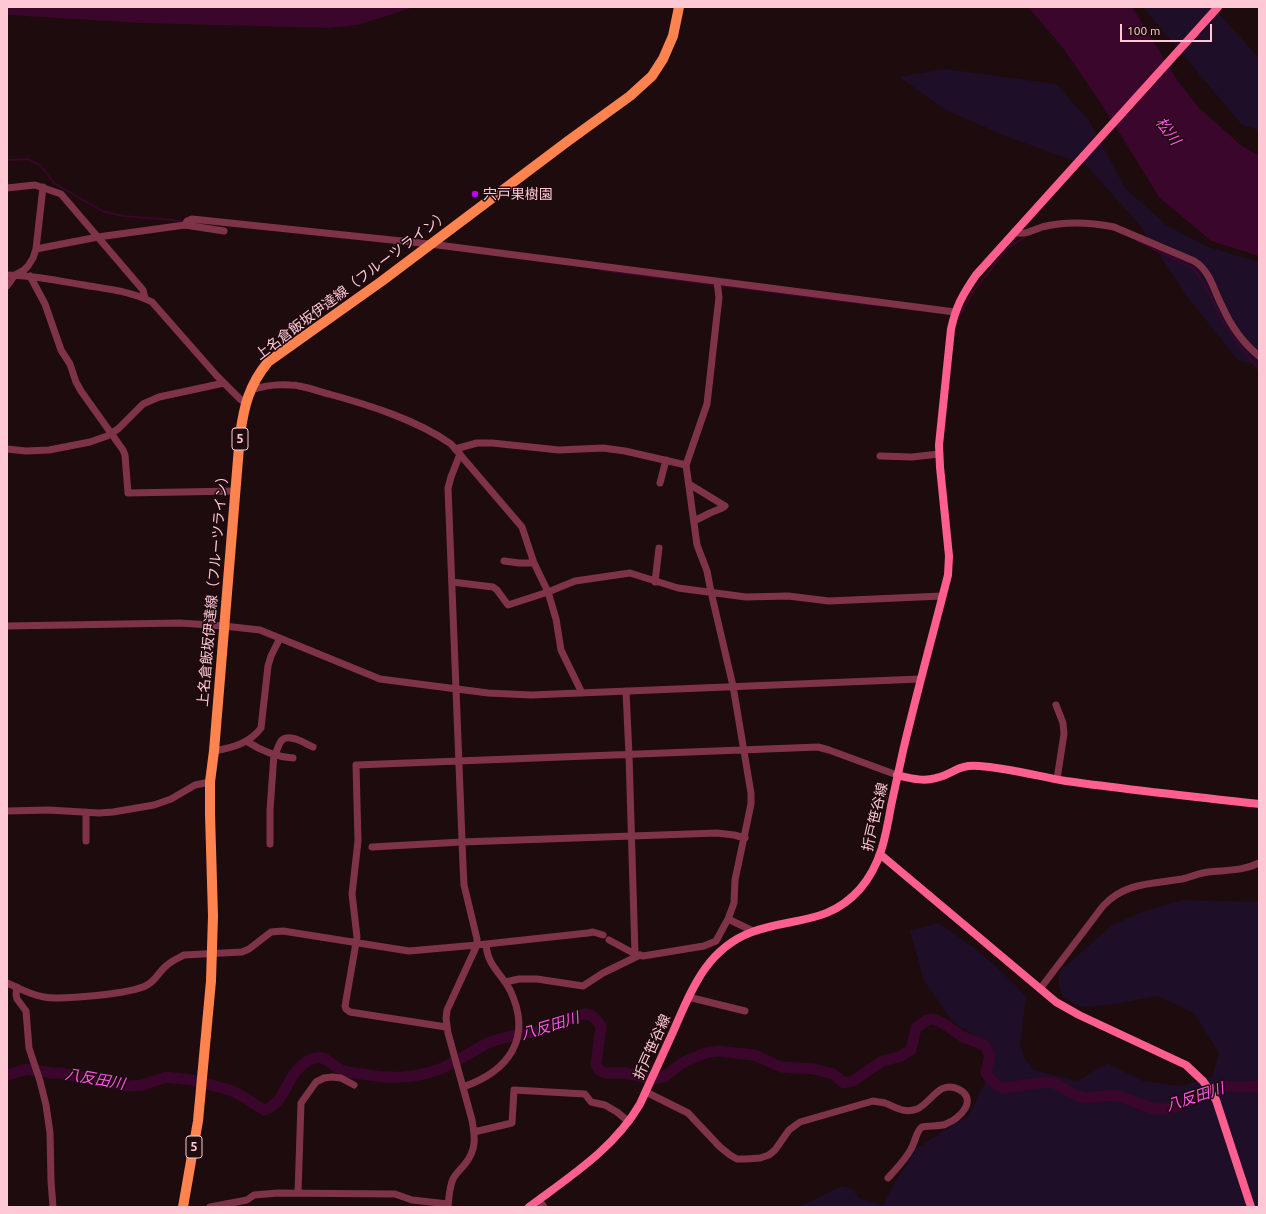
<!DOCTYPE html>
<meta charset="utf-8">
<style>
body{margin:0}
#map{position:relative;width:1266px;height:1214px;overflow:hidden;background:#1e0b0e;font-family:Ubuntu,sans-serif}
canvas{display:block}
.frame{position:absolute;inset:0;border:8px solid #ffc8d4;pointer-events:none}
.scale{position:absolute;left:1120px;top:24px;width:92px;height:18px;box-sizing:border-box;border:2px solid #ffc8d4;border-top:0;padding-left:5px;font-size:12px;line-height:14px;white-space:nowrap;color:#ffc8d4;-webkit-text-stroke:3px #1e0b0e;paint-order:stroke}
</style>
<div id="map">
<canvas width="1266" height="1214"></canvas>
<div class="frame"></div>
<div class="scale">100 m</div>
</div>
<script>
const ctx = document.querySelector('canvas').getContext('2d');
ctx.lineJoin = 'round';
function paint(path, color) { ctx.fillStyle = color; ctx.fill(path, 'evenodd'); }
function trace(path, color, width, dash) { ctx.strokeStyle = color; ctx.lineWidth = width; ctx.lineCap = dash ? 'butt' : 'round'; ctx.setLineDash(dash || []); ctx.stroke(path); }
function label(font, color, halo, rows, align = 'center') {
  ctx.font = font + ' Ubuntu,"Noto Sans JP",sans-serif'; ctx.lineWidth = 3; ctx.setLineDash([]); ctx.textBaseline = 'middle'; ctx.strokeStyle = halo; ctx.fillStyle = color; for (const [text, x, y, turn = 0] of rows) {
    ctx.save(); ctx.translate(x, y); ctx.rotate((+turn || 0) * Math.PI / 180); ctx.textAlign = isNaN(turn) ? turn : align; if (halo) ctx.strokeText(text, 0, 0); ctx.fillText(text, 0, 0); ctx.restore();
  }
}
paint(new Path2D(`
 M1143,7H1213L1259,58V130L1242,125Z
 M945,69L1056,84L1090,122L1125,188L1166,225L1206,246L1259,262V366L1238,360L1189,299L1138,223L1086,165L1005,136L946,110L899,77Z
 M1183,900L1259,902V1207H799L842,1186L852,1189L860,1199L883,1205L895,1182L917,1148L969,1115L988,1076V1043L954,1023L924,981L910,931L938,923C970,943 1001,968 1026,997L1020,1044L1024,1058L1034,1070L1078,1081L1107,1063L1143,1081L1181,1086L1212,1077L1219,1053L1194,1013L1158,996L1115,1004L1080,1007L1062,996L1059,985V972L1112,925L1144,911Z`), '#1f0e28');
paint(new Path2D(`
 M7,7H414L358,25L328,28L142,23L7,15Z
 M1028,7H1132L1178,81L1199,108L1242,146L1259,156V256L1211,241L1159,197L1104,108L1063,48Z`), '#3b062b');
trace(new Path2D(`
 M7,160L27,159L40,165L54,183L102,211L123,216L184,221
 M1138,241L1194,269C1207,285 1214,305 1224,323C1234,340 1247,354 1259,370
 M600,270L881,306
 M957,314H961L972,293L1008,248L1026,236`), '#3b062b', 2);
trace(new Path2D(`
 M7,1075L27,1069L52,1073H60L127,1086L143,1085L166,1077L192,1080L230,1090L244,1097L264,1110C287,1104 286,1069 312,1059C327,1053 332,1068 344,1071C350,1073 356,1073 362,1074C391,1079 412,1079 440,1069C457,1062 472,1051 488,1043C505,1035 524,1035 541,1030C548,1028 555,1025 561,1022C568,1020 580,1013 587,1014C593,1015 598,1021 601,1026L596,1064L599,1070L606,1073H625L653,1079L664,1077L682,1063L705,1053L718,1051L754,1055L781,1067L814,1069L833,1074L844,1083L853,1081L882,1061L899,1057L911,1050L916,1028L927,1020L933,1019L943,1023L963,1037L984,1045L990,1055L986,1073L992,1081L998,1086L1006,1088L1038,1083L1053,1082L1075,1095L1085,1098L1116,1095L1154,1109H1167L1182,1104L1204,1092L1223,1086L1244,1087L1259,1086`), '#3b062b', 11);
trace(new Path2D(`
 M7,188L35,185L61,194L143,290L145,298
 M185,225L187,221L192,219L430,244L955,312
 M1014,232C1024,236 1033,230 1042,227C1066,221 1089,222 1114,227L1194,261C1210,270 1214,291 1222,306C1230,324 1243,343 1259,356
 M36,249L98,237L185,225L224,231
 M7,275C33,275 58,281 84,285C107,289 131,291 152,302L217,376L240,399L246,403
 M30,276L45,304L61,350L70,364L76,382L81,391L123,450L125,455L128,493L235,491
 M7,286L15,275L24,270L28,266L33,258L36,249L43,187
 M251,390C262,386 278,384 290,385C303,385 317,391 329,394C369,405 417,420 451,444L522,527L534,563L548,592L556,619L561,650L582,693
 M7,449L26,451L49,450L90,442L107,436L118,429L143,404L159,397L224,383
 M455,449L477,443H492L559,450L603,448L625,451L686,465
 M880,456L912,457L939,454
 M660,483L666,460
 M689,484L725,506L722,508L710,513L694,521
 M504,561L519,563H534
 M452,582L493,587L497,590L508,605L548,592L575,581L630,573L678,588L746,597L788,596L829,601L942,596
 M655,582L659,548
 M7,626L180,623L224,626L260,630L380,679L488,693L531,695L920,679
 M626,691L629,755L635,954
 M1056,705L1063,723L1064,734L1057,779
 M246,741C260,750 276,757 293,758
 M214,751C232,748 250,743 261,728L268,666L271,656L280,638
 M275,755C277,750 279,743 282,740C290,733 306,744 313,747
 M7,811L49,810L99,813L113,812L154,805L171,799L195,785L210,782
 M86,841V812
 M270,844V810L274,754
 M372,847L462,842L717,833L734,835L745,838
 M728,919L753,931
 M609,940L635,954L643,956L704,946L716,941L728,919L734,903L735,880L751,804V793L733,686L711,592L707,571L697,545L686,465L707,404L719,297L717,282
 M505,982L519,979H537L583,986L603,973L640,955
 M7,983C19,988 31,995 44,997C61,1000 132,994 147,985C155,981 159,972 166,966C171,961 178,958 184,955L242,952L249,949L271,932L283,931L409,951L477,945L588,933L593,932L603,935
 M17,987L16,994L17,999L26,1011L29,1048L40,1081L46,1105L50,1133L51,1181L53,1207
 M1040,989L1103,906C1125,882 1152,884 1182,879C1191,877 1199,873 1208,872C1226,870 1243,871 1259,863
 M688,997L745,1011
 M446,1027L350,1012L346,1009L345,1006L357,937L352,894L358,841L356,765L818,747L829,750L897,775
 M463,1087C509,1071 533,1038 510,990C501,973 487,965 486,944
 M646,1092L688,1113L720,1147L730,1155L737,1159H746L760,1158L769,1155L775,1150L789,1130L800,1122L873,1101C877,1102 881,1102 885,1103C896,1107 904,1114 917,1109C931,1103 939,1080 958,1089C979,1099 960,1119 946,1124C940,1127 928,1125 922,1127C916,1131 915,1143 911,1149C906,1159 896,1169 888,1178
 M474,1132L512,1123L514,1090L585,1094L591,1102L605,1105L617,1112L629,1122
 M298,1193L301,1103L316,1082L324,1078L332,1077L341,1078L354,1085
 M539,1200L544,1207
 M210,1207L247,1200L254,1195L278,1193L395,1194L412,1200L448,1204
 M448,1207C449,1198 449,1188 453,1179C456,1173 461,1169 465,1164C477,1149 475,1137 472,1120L448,1033L446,1018L447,1010L477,945V939L464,885L463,865L448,488L451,477L460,454`), '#7f3349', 7);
trace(new Path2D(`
 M897,775C910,778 923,782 936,778C954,774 957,764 979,766C1008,768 1037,776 1066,781C1130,790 1195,797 1259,804
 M881,855L1056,1002L1079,1015L1186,1065L1203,1081L1216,1100L1251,1207
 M529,1207C569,1177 614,1149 640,1104C651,1080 662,1056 673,1032C691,991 706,949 752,932C793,917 828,925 860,889C881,865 886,835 891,806C895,788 899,769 903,751C917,692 933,634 948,575L949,556L940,467L939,445L951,329C956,306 963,294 976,275L1218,7`), '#ff5f8f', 8);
trace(new Path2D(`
 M183,1207L198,1121L211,981L213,916L210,814V782L214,751L240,435C244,406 249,385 268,362L382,281L568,141L630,96L652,76L663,59L673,36L679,7`), '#ff834f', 10);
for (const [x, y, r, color] of [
 [475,194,4,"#bc00f3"]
]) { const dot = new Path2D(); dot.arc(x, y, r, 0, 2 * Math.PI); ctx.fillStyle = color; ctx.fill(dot); trace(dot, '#1e0b0e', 1.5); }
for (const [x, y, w] of [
 [240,439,16],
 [194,1147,16]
]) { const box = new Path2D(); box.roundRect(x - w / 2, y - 11, w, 22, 3); ctx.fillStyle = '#1e0b0e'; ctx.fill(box); trace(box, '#ffc8d4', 1); }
label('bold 13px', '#ffc8d4', null, [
 ["5",240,439],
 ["5",194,1147]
]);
label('14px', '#ffc8d4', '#1e0b0e', [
 ["宍戸果樹園",483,194]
], 'left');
label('14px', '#ffc8d4', '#1e0b0e', [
 ["上名倉飯坂伊達線（フルーツライン）",352,285,-37],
 ["上名倉飯坂伊達線（フルーツライン）",213,588,-85],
 ["折戸笹谷線",875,817,-77],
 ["折戸笹谷線",652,1047,-66]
]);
label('italic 15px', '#ff56e8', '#1e0b0e', [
 ["松川",1168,131,53],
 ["八反田川",550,1026,-17],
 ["八反田川",95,1079,10],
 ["八反田川",1195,1097,-18]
]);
</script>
